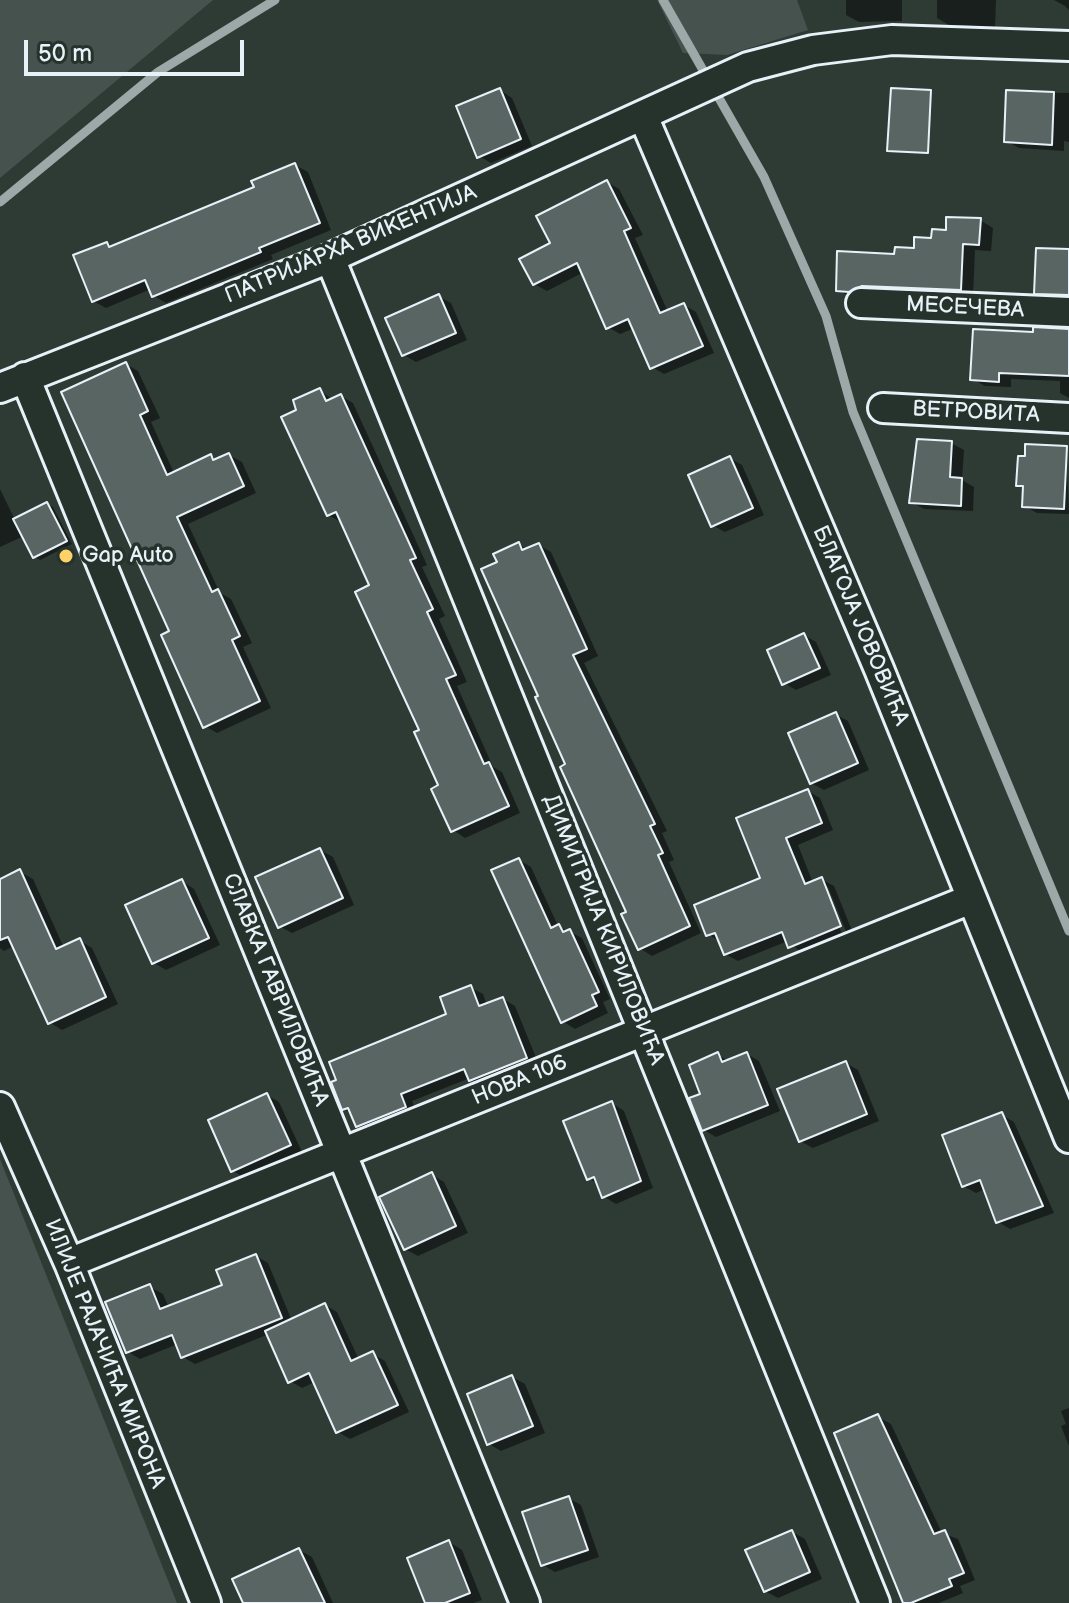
<!DOCTYPE html>
<meta charset="utf-8">
<style>
body{margin:0}
#map{position:relative;width:1069px;height:1603px;overflow:hidden;background:#2e3b35;font-family:"Balsamiq Sans",sans-serif}
canvas{display:block}
.scale{position:absolute;left:24px;top:40px;width:220px;height:36px;box-sizing:border-box;border:4px solid #e8f1f8;border-top:0;padding-left:10px;font-size:24px;line-height:28px;white-space:nowrap;color:#e8f1f8;-webkit-text-stroke:6px #26332d;paint-order:stroke}
</style>
<div id="map">
<canvas width="1069" height="1603"></canvas>
<div class="scale">50 m</div>
</div>
<script>
const ctx = document.querySelector('canvas').getContext('2d');
ctx.lineJoin = 'round';
function paint(path, color) { ctx.fillStyle = color; ctx.fill(path, 'evenodd'); }
function trace(path, color, width, dash) { ctx.strokeStyle = color; ctx.lineWidth = width; ctx.lineCap = dash ? 'butt' : 'round'; ctx.setLineDash(dash || []); ctx.stroke(path); }
function label(font, color, halo, rows, align = 'center') {
  ctx.font = font + ' "Balsamiq Sans",sans-serif'; ctx.lineWidth = 7; ctx.setLineDash([]); ctx.textBaseline = 'middle'; ctx.strokeStyle = halo; ctx.fillStyle = color; for (const [text, x, y, turn = 0] of rows) {
    ctx.save(); ctx.translate(x, y); ctx.rotate((+turn || 0) * Math.PI / 180); ctx.textAlign = isNaN(turn) ? turn : align; if (halo) ctx.strokeText(text, 0, 0); ctx.fillText(text, 0, 0); ctx.restore();
  }
}
paint(new Path2D(`
 M0,0H213L0,178Z
 M657,0H797L808,30L727,55L683,53Z
 M0,1159L177,1603H0Z`), '#45524e');
paint(new Path2D(`
 M846,0H902V21L859,22L846,15Z
 M937,0H996L995,27L949,25L937,18Z
 M1054,0H1069V10L1065,6Z
 M500,90L512,98L532,146L491,163L479,156Z
 M1008,92L1069,93V142L1064,141V151L1019,148L1006,141Z
 M295,165L308,172L331,230L271,255L273,259L166,303L154,296L151,289L106,308L93,301L106,244L112,247L256,188Z
 M607,182L619,189L643,235L635,238L668,312L684,305L696,312L714,353L664,374L652,367L635,328L620,334L608,327L584,272L547,291L534,284L553,244Z
 M980,220L993,228L991,251L975,250L973,296L850,297L838,290L896,256Z
 M1069,251V301L1049,300L1037,292Z
 M438,296L451,303L467,340L416,362L404,355Z
 M1069,329V398L1060,393V381L1011,379V387L985,386L972,379L1035,335Z
 M126,364L138,371L160,418L151,422L174,473L210,457L217,461L229,455L242,462L256,493L188,524L220,593L231,599L252,643L243,647L271,708L217,733L205,726L172,632Z
 M320,390L333,400L341,396L353,403L427,565L422,567L445,616L439,619L467,682L457,686L493,767L502,772L520,813L465,838L453,830L371,586L341,522L328,515L299,411Z
 M951,443L964,450L962,480L974,487L973,511L924,509L911,502Z
 M1066,448L1069,514L1037,513L1024,506L1025,489L1019,485Z
 M730,458L742,465L764,515L725,532L712,525Z
 M0,489L15,520L47,504L53,507L72,544L40,560L35,557L24,536L0,547Z
 M519,544L528,550L539,545L551,552L598,656L584,663L667,831L662,833L674,860L669,862L701,933L652,956L639,948L628,913L541,697L499,563Z
 M804,635L816,642L831,675L796,690L784,683Z
 M835,714L848,721L869,770L824,790L811,783Z
 M808,791L820,798L833,830L798,845L813,883L821,879L834,886L853,933L802,953L788,941L738,961L725,954L720,942L708,934L763,879ZM823,887H828L847,934L843,936Z
 M320,850L333,857L354,905L292,933L279,926Z
 M519,860L531,867L558,926L582,938L610,999L603,1002L608,1013L575,1029L562,1021Z
 M20,872L33,879L64,948L79,940L92,948L118,1004L62,1030L49,1022L14,946L4,951L0,948V881Z
 M182,881L194,889L220,945L166,970L154,963Z
 M470,987L483,994L487,1005L503,999L515,1006L539,1065L483,1087L470,1078L412,1101L417,1114L370,1133L358,1125L353,1114L344,1109L449,1015Z
 M747,1054L759,1061L780,1111L716,1137L704,1130L703,1095L718,1055L729,1061Z
 M846,1063L858,1070L879,1121L813,1148L800,1141Z
 M267,1095L279,1102L302,1152L245,1178L233,1171Z
 M612,1103L624,1111L653,1188L616,1204L603,1196L599,1184L589,1179Z
 M1002,1115L1014,1122L1054,1213L1010,1229L998,1222L985,1189L976,1193L963,1186Z
 M432,1175L444,1182L468,1233L418,1256L405,1249Z
 M256,1256L268,1263L292,1321L325,1305L337,1312L359,1360L373,1354L385,1361L409,1412L350,1439L338,1432L315,1382L302,1388L290,1381L269,1334L195,1364L183,1357L178,1344L140,1359L128,1352L150,1287L163,1294L169,1308L224,1286Z
 M512,1377L525,1384L545,1433L501,1451L489,1444Z
 M1069,1408V1446L1061,1426L1066,1424L1061,1411Z
 M878,1417L891,1424L942,1533L958,1539L975,1580L960,1586L963,1593L939,1603H905Z
 M568,1498L581,1505L599,1557L555,1572L543,1565Z
 M792,1532L805,1539L822,1579L778,1598L765,1591Z
 M449,1542L462,1550L482,1600L473,1603H427Z
 M299,1550L312,1557L333,1603H245Z`), '#0007');
trace(new Path2D(`
 M663,0L764,177L826,316L853,412L1069,931
 M0,202L158,72L275,0`), '#9da8a9', 9);
const building = new Path2D(`
 M500,88L521,139L477,158L456,106Z
 M891,88L931,90L928,153L887,151Z
 M1006,90L1054,92L1052,145L1004,142Z
 M295,163L320,223L259,248L261,252L152,297L145,280L92,302L73,255L107,242L109,247L254,187L251,181Z
 M607,180L631,228L624,231L660,313L684,303L703,346L650,369L628,319L606,329L577,263L533,285L519,259L550,243L536,216Z
 M946,217L981,218L979,245L963,244L961,290L862,286L849,292L836,291L837,251L894,254L895,247L914,248V237L931,238L932,229L946,230Z
 M1036,248L1069,249V295L1034,294Z
 M439,294L456,333L402,356L385,318Z
 M1033,327L1069,329V376L999,373V382L970,380L973,329L1033,332Z
 M126,362L148,411L140,415L167,475L211,454L213,460L229,453L244,486L177,517L212,592L218,589L240,636L232,640L260,701L203,728L161,635L169,631L61,392Z
 M320,388L326,401L341,394L416,558L410,560L433,609L427,612L456,675L446,679L484,764L489,762L509,806L451,832L431,789L438,785L414,732L419,730L355,592L369,585L336,512L327,516L281,417L296,410L293,400Z
 M917,439L952,441L950,477L962,478L961,506L909,503Z
 M1025,444L1067,446L1064,509L1022,507L1023,486H1016L1018,456H1025Z
 M730,456L753,508L711,527L688,475Z
 M47,502L67,541L33,558L13,519Z
 M519,542L522,550L539,543L587,649L573,655L655,824L650,826L663,853L658,855L690,926L638,950L621,914L626,912L560,767L565,764L535,697L538,696L481,569L497,562L493,554Z
 M804,633L820,668L782,685L767,650Z
 M836,712L858,763L810,784L788,733Z
 M808,789L822,823L786,838L805,884L822,877L841,926L788,948L782,932L724,955L715,933L706,936L694,905L760,878L736,818Z
 M320,848L343,898L278,928L255,877Z
 M519,858L551,928L559,924L563,932L570,929L599,992L592,995L597,1006L561,1023L491,870Z
 M20,869L56,949L80,938L106,997L48,1024L8,937L0,940V879Z
 M182,879L209,938L152,964L125,905Z
 M471,985L479,1006L503,997L527,1058L469,1081L464,1069L401,1094L406,1107L356,1127L348,1108L342,1110L331,1082L336,1080L329,1062L446,1014L440,997Z
 M718,1052L722,1062L747,1052L768,1105L702,1131L689,1098L700,1094L689,1065Z
 M846,1061L867,1114L799,1142L777,1089Z
 M267,1093L291,1145L231,1172L208,1120Z
 M612,1101L641,1181L602,1198L594,1177L587,1180L563,1121Z
 M1002,1112L1043,1206L996,1223L980,1180L962,1187L942,1135Z
 M432,1172L456,1226L404,1250L379,1197Z
 M256,1254L282,1318L181,1358L172,1335L126,1353L105,1302L150,1284L160,1309L222,1285L216,1270Z
 M325,1303L351,1361L373,1351L398,1405L336,1433L309,1373L288,1383L265,1331Z
 M512,1375L533,1426L487,1445L467,1394Z
 M878,1414L934,1534L945,1530L964,1573L949,1579L952,1586L911,1603H903L834,1433Z
 M569,1496L588,1550L541,1566L522,1512Z
 M792,1530L810,1572L764,1592L745,1550Z
 M449,1540L470,1593L445,1603H425L407,1558Z
 M299,1548L325,1603H243L232,1579Z`);
paint(building, '#596563');
trace(building, '#e8f1f8', 2);
const street = new Path2D(`
 M643,116L879,669L1069,1138
 M330,258L875,1603
 M861,303L1069,312
 M25,377L525,1603
 M0,388L330,258L748,67L813,50L892,40L1069,46
 M883,408L1069,418
 M0,1107L69,1263L206,1603
 M69,1263L971,899`);
trace(street, '#e8f1f8', 34);
trace(street, '#26332d', 28);
for (const [x, y, r, color] of [
 [66,556,8,"#ffd166"]
]) { const dot = new Path2D(); dot.arc(x, y, r, 0, 2 * Math.PI); ctx.fillStyle = color; ctx.fill(dot); trace(dot, '#26332d', 3); }
label('22px', '#e8f1f8', '#26332d', [
 ["ПАТРИЈАРХА ВИКЕНТИЈА",351,245,-23],
 ["МЕСЕЧЕВА",965,308,3],
 ["ВЕТРОВИТА",976,413,3],
 ["БЛАГОЈА ЈОВОВИЋА",860,626,67],
 ["ДИМИТРИЈА КИРИЛОВИЋА",603,930,68],
 ["СЛАВКА ГАВРИЛОВИЋА",275,990,68],
 ["НОВА 106",520,1081,-22],
 ["ИЛИЈЕ РАЈАЧИЋА МИРОНА",104,1354,68]
]);
label('22px', '#e8f1f8', '#26332d', [
 ["Gap Auto",82,556]
], 'left');
</script>
